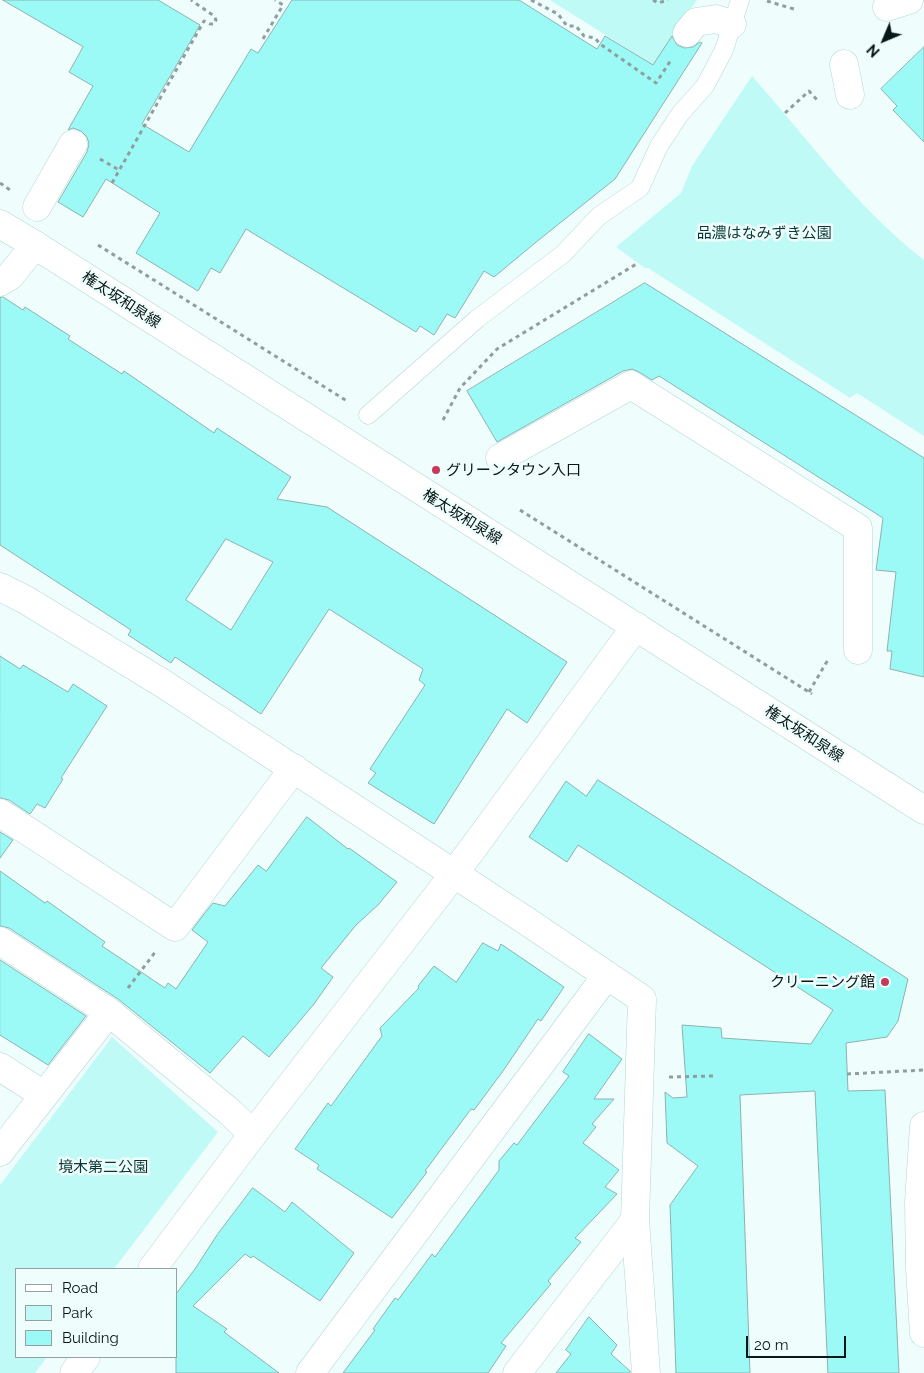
<!DOCTYPE html>
<meta charset="utf-8">
<style>
body{margin:0}
#map{position:relative;width:924px;height:1373px;overflow:hidden;background:#effefd;font-family:Raleway,sans-serif}
canvas{display:block}
.legend{position:absolute;left:15px;top:1268px;width:162px;height:90px;box-sizing:border-box;background:#effefd;border:1px solid #93a2a1;margin:0;padding:6px 9px;list-style:none;font-size:15px;color:#081717}
.legend li{display:flex;align-items:center;gap:10px;height:25px}
.legend b{width:25px;border:1px solid #93a2a1}
.north{position:absolute;left:859px;top:15px;width:50px;height:50px;-webkit-text-stroke:4px #effefd;paint-order:stroke;rotate:225deg;font-size:14px;font-weight:700;line-height:20px;text-align:center;color:#081717}
.north::after{content:'';display:block;margin:auto;width:18px;height:22px;background:#081717;clip-path:polygon(50% 0,100% 100%,50% 72%,0 100%)}
.scale{position:absolute;left:746px;top:1336px;width:100px;height:22px;box-sizing:border-box;border:2px solid #081717;border-top:0;padding-left:6px;font-size:15px;line-height:18px;white-space:nowrap;color:#081717;-webkit-text-stroke:4px #effefd;paint-order:stroke}
</style>
<div id="map">
<canvas width="924" height="1373"></canvas>
<ul class="legend">
<li><b style="height:6px;background:#fff"></b>Road</li>
<li><b style="height:14px;background:#c0faf7"></b>Park</li>
<li><b style="height:14px;background:#9cfaf6"></b>Building</li>
</ul>
<div class="north">N</div>
<div class="scale">20 m</div>
</div>
<script>
const ctx = document.querySelector('canvas').getContext('2d');
ctx.lineJoin = 'round';
function paint(path, color) { ctx.fillStyle = color; ctx.fill(path, 'evenodd'); }
function trace(path, color, width, dash) { ctx.strokeStyle = color; ctx.lineWidth = width; ctx.lineCap = dash ? 'butt' : 'round'; ctx.setLineDash(dash || []); ctx.stroke(path); }
function label(font, color, halo, rows, align = 'center') {
  ctx.font = font + ' Raleway,"Noto Sans JP",sans-serif'; ctx.lineWidth = 5; ctx.setLineDash([]); ctx.textBaseline = 'middle'; ctx.strokeStyle = halo; ctx.fillStyle = color; for (const [text, x, y, turn = 0] of rows) {
    ctx.save(); ctx.translate(x, y); ctx.rotate((+turn || 0) * Math.PI / 180); ctx.textAlign = isNaN(turn) ? turn : align; if (halo) ctx.strokeText(text, 0, 0); ctx.fillText(text, 0, 0); ctx.restore();
  }
}
paint(new Path2D(`
 M550,0H697L653,65Z
 M752,76C808,139 857,208 924,260V436L857,393L850,398L648,268H645L616,247L681,193L692,166Z
 M112,1037L218,1132L114,1269H16V1357H47L35,1373H0V1185Z`), '#c0faf7');
const building = new Path2D(`
 M3,0H158L200,25L142,124L189,152L251,49L258,53L292,0H519L597,49L605,36L653,65L672,36L677,45L684,48L693,47L700,42L702,43L615,179L535,243L494,277L484,271L455,318L447,314L434,335L420,326L416,332L246,229L220,273L211,268L198,291L136,253L160,213L106,179L83,217L58,202L87,152L89,144L87,137L81,131L73,128L68,130L93,86L69,72L83,47Z
 M924,47V142L893,110L897,106L881,89Z
 M645,283L924,458V677L890,669L892,651H887L896,572L876,570L883,518L659,376L652,380L639,372L632,369L623,371L497,442L467,391Z
 M3,297L23,310L25,307L70,336L68,339L122,374L124,371L214,433L217,428L291,477L277,499L327,507L567,662L527,723L507,709L434,824L368,783L376,773L370,769L425,685L419,680L423,669L329,609L261,714L175,657L171,663L128,635L131,630L0,545V298ZM226,539L273,562L231,630L186,600Z
 M0,656L20,669L23,665L68,692L73,684L107,706L61,778L63,779L45,808L37,804L30,814L9,800L0,798Z
 M598,780L908,979L898,1021L887,1037L846,1043L848,1091L885,1090L899,1373H828L815,1091L740,1095L750,1373H676L670,1205L698,1166L667,1143L665,1092L673,1098L687,1097L682,1025L721,1028L722,1038L811,1044L833,1010L578,845L567,862L529,837L566,781L586,796Z
 M307,817L348,849L349,848L397,882L378,905L356,925L321,968L333,977L314,1004L269,1057L243,1036L210,1073L118,999L9,928L0,926V871L45,903L47,901L105,942L102,946L165,988L168,983L176,989L208,942L192,930L204,914L213,903L225,906L258,865L266,871Z
 M0,832L13,840L0,858Z
 M483,943L498,951L501,944L564,987L541,1021L538,1019L503,1071L474,1110L471,1109L425,1171L427,1172L392,1218L317,1169L319,1165L295,1149L328,1103L331,1106L382,1036L380,1028L419,988L418,986L434,966L456,982Z
 M0,960L86,1016L48,1065L0,1035Z
 M589,1034L622,1059L594,1099H614L592,1124L596,1127L583,1143L619,1170L605,1187L617,1194L575,1238L581,1242L548,1281L551,1284L501,1343L506,1346L488,1373H343L375,1330L373,1329L395,1298L398,1300L432,1254L435,1257L499,1170V1161L514,1143L517,1145L569,1076L563,1072Z
 M253,1188L285,1212L292,1202L354,1253L320,1301L253,1256L251,1258L245,1254L193,1306L227,1329L224,1332L279,1373H176V1294L195,1269L217,1235Z
 M589,1317L617,1345L611,1354L630,1371V1373H556L571,1354L566,1350Z`);
paint(building, '#9cfaf6');
trace(building, '#8cb2b0', 1);
const lane = new Path2D(`
 M368,415L477,319L563,254L599,216L640,188L659,146L680,114L705,86L724,50L740,0`);
const street = new Path2D(`
 M887,7L909,0
 M687,33L696,22L716,19L732,24
 M844,64L850,95
 M37,207L73,144
 M0,282L10,276L35,245
 M500,458L631,385L858,528V650
 M0,587L26,600L162,683L525,920L642,999L635,1220L646,1373
 M0,813L175,927L294,768
 M0,941L109,1012L231,1113L253,1134
 M0,1067L44,1095
 M924,1126L919,1202L920,1268L924,1333
 M0,1152L109,1012
 M310,1373L607,975
 M517,1373L635,1220`);
const secondary = new Path2D(`
 M0,224L35,245L924,810
 M152,1269L253,1134L454,874L636,626
 M74,1373L86,1357`);
trace(lane, '#b0d7d5', 19);
trace(street, '#b0d7d5', 29);
trace(secondary, '#b0d7d5', 29);
trace(new Path2D(`
 M531,0L558,14L567,26H576L584,36L595,38L600,44L656,83L671,60
 M653,0L658,3L668,0
 M767,1L797,10
 M263,39L283,5L275,0
 M785,113L809,91L818,101
 M100,159L119,170
 M0,183L10,190
 M112,183L204,21L210,24H214L216,20L214,16L191,0
 M98,245L347,401
 M443,420L460,388L497,349L638,263
 M520,510L812,694
 M809,692L829,658
 M128,988L156,951
 M847,1074L924,1070
 M669,1077L713,1076`), '#8f9e9e', 3, [4, 4]);
trace(lane, '#fff', 18);
trace(street, '#fff', 28);
trace(secondary, '#fff', 28);
for (const [x, y, r, color] of [
 [436,470,5,"#c83858"],
 [885,982,5,"#c83858"]
]) { const dot = new Path2D(); dot.arc(x, y, r, 0, 2 * Math.PI); ctx.fillStyle = color; ctx.fill(dot); trace(dot, '#effefd', 2); }
label('15px', '#083736', '#effefd', [
 ["品濃はなみずき公園",764,233],
 ["境木第二公園",103,1167]
]);
label('15px', '#081717', '#effefd', [
 ["権太坂和泉線",121,300,33],
 ["権太坂和泉線",462,517,32],
 ["権太坂和泉線",804,734,33]
]);
label('15px', '#081717', '#effefd', [
 ["グリーンタウン入口",446,470],
 ["クリーニング館",875,982,"right"]
], 'left');
</script>
